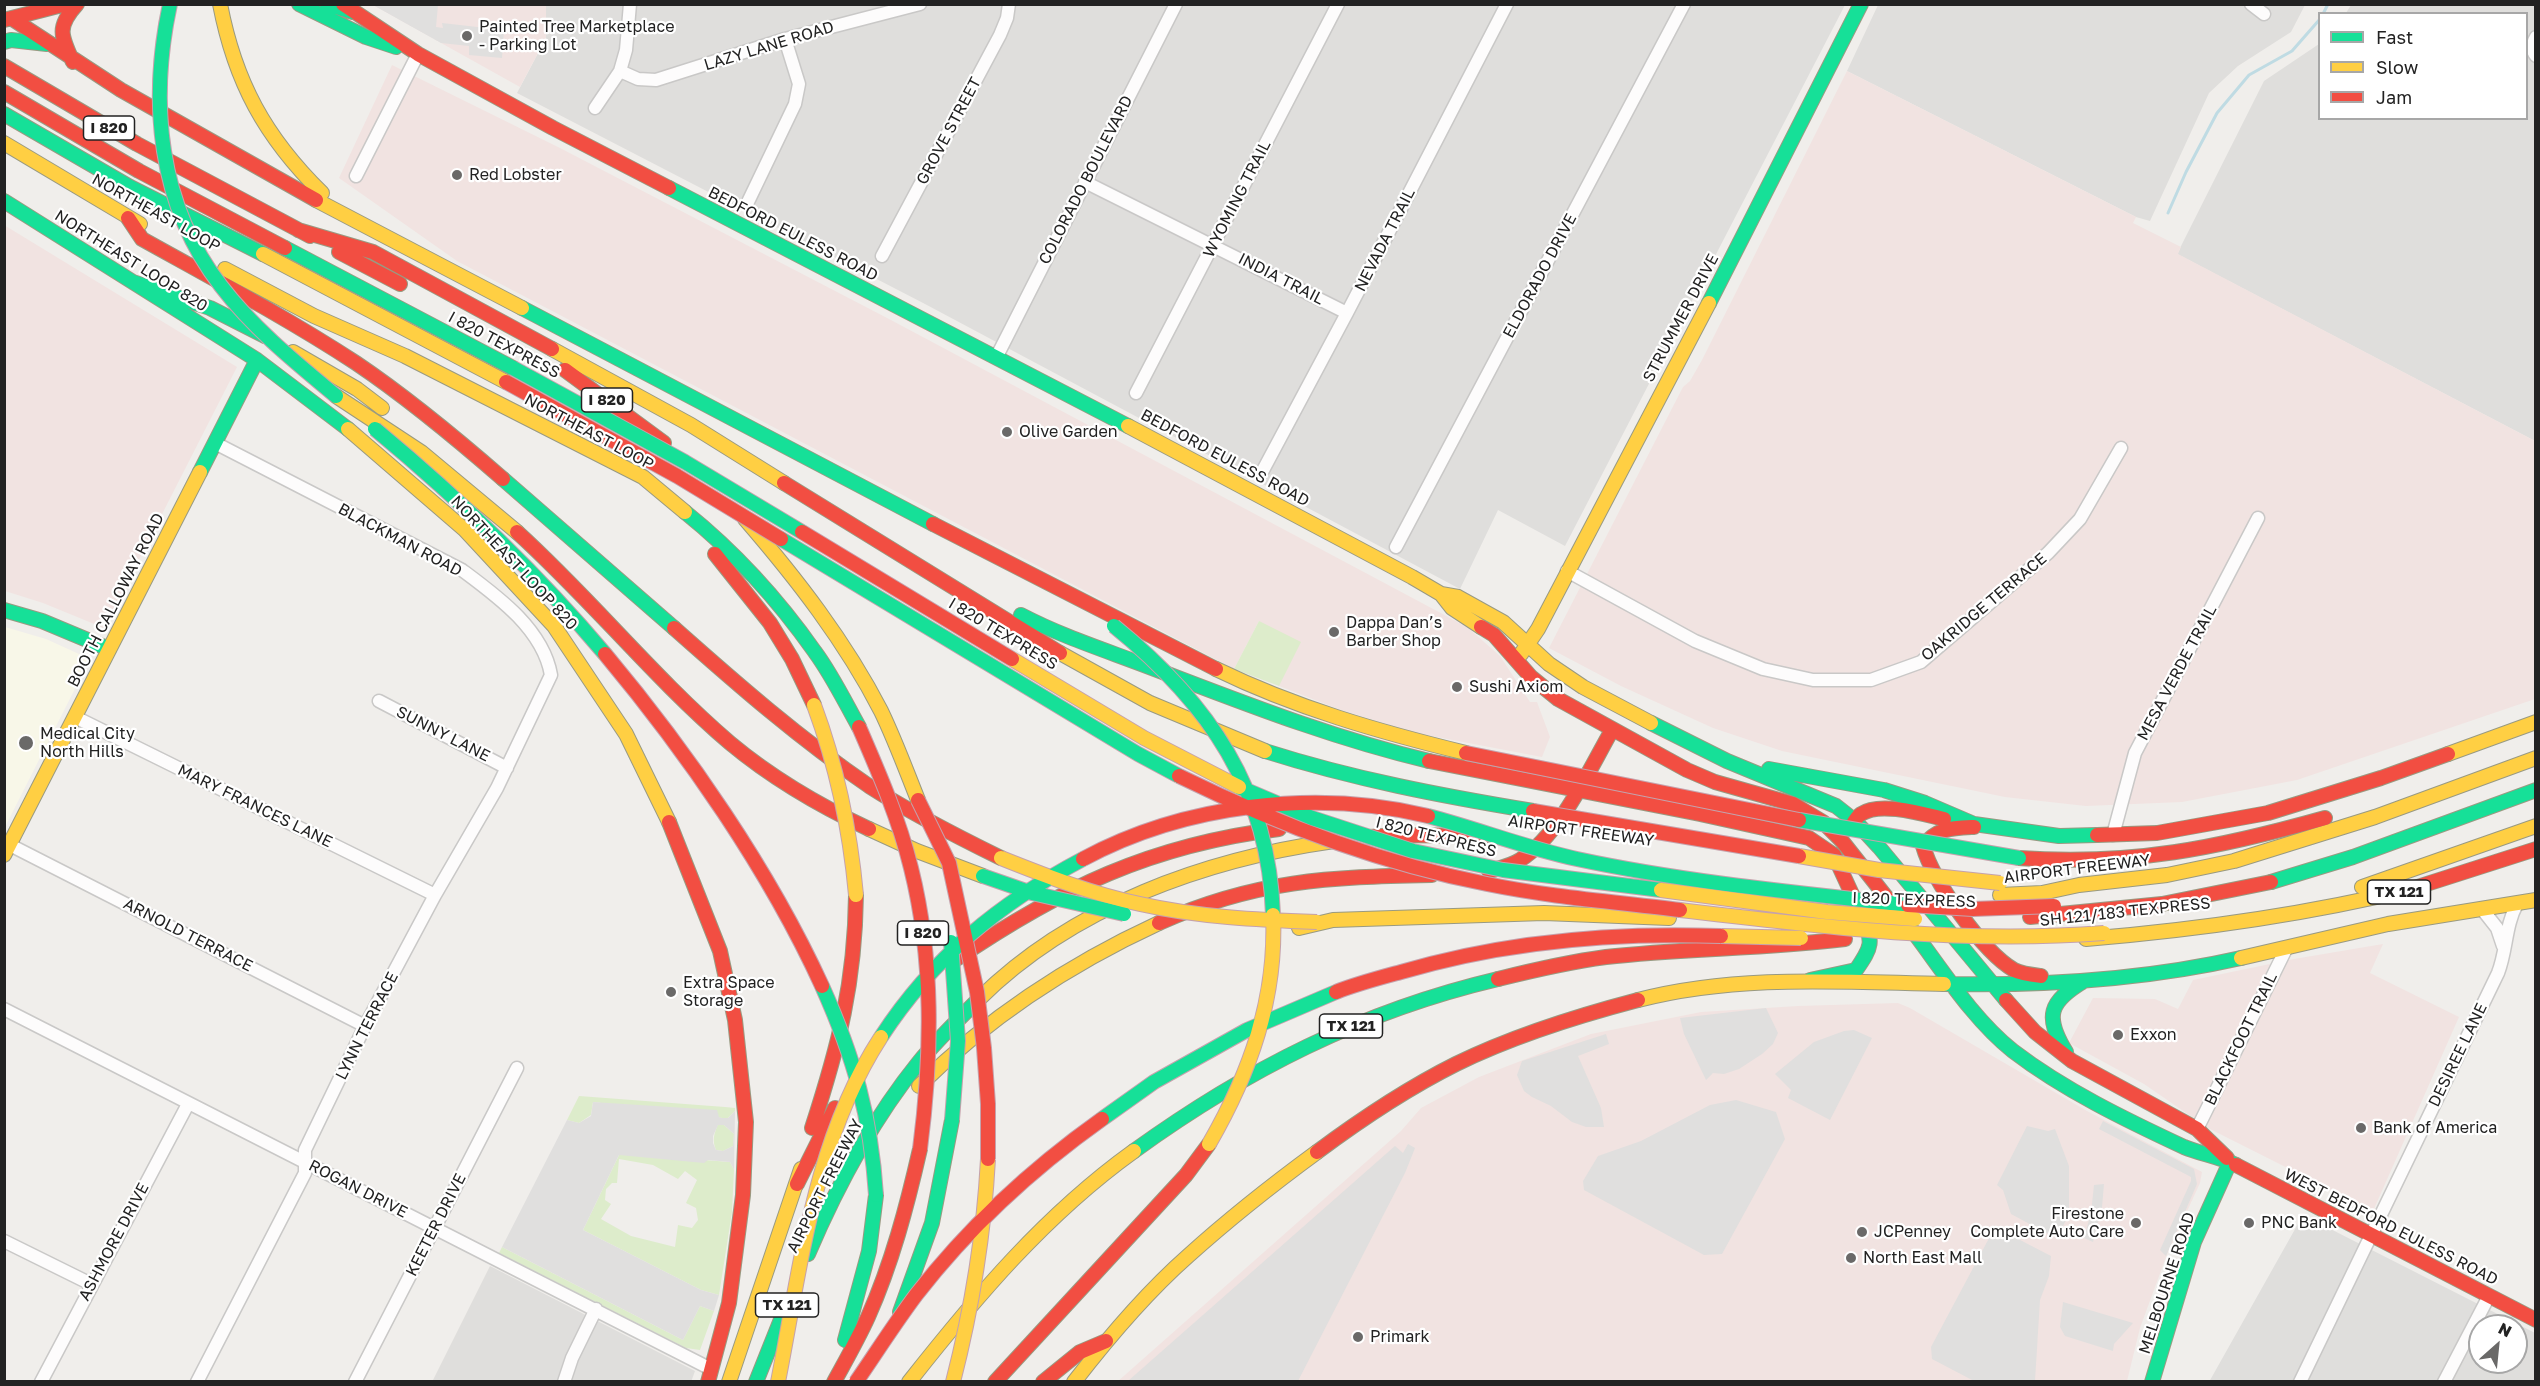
<!DOCTYPE html>
<meta charset="utf-8">
<style>
body{margin:0}
#map{position:relative;width:2540px;height:1386px;overflow:hidden;background:#f0eeeb;font-family:"Golos Text",sans-serif}
canvas{display:block}
.frame{position:absolute;inset:0;border:6px solid #222;pointer-events:none}
.legend{position:absolute;left:2318px;top:12px;width:210px;height:108px;box-sizing:border-box;background:#fff;border:2px solid #a7a7a7;margin:0;padding:8px 10px;list-style:none;font-size:18px;color:#222}
.legend li{display:flex;align-items:center;gap:12px;height:30px}
.legend b{width:30px;border:2px solid #a7a7a7}
.north{position:absolute;left:2468px;top:1314px;width:60px;height:60px;box-sizing:border-box;background:#fff;border:2px solid #a7a7a7;border-radius:50%;rotate:27deg;font-size:16px;font-weight:700;line-height:24px;text-align:center;color:#222}
.north::after{content:'';display:block;margin:auto;width:21px;height:27px;background:#6a6968;clip-path:polygon(50% 0,100% 100%,50% 72%,0 100%)}
</style>
<div id="map">
<canvas width="2540" height="1386"></canvas>
<div class="frame"></div>
<ul class="legend">
<li><b style="height:8px;background:#16e098"></b>Fast</li>
<li><b style="height:8px;background:#ffcf43"></b>Slow</li>
<li><b style="height:8px;background:#f24e42"></b>Jam</li>
</ul>
<div class="north">N</div>
</div>
<script>
const ctx = document.querySelector('canvas').getContext('2d');
ctx.lineJoin = 'round';
function paint(path, color) { ctx.fillStyle = color; ctx.fill(path, 'evenodd'); }
function trace(path, color, width, dash) { ctx.strokeStyle = color; ctx.lineWidth = width; ctx.lineCap = dash ? 'butt' : 'round'; ctx.setLineDash(dash || []); ctx.stroke(path); }
function label(font, color, halo, rows, align = 'center') {
  ctx.font = font + ' "Golos Text",sans-serif'; ctx.lineWidth = 4.5; ctx.setLineDash([]); ctx.textBaseline = 'middle'; ctx.strokeStyle = halo; ctx.fillStyle = color; for (const [text, x, y, turn = 0] of rows) {
    ctx.save(); ctx.translate(x, y); ctx.rotate((+turn || 0) * Math.PI / 180); ctx.textAlign = isNaN(turn) ? turn : align; if (halo) ctx.strokeText(text, 0, 0); ctx.fillText(text, 0, 0); ctx.restore();
  }
}
paint(new Path2D(`
 M546,5H1845L1565,546L1498,510L1460,589L925,304L517,93L546,38Z
 M1878,5H2305L2291,32L2238,66L2209,93L2150,221L2136,217L1847,71Z
 M2351,5H2535V441L2177,254L2264,81L2319,44L2320,118H2526V14L2346,13Z
 M2303,1215L2535,1333V1381L2209,1382ZM2480,1326H2516V1362H2480Z
 M490,1266L695,1371L691,1382H432Z`), '#dfdedc');
paint(new Path2D(`
 M373,5H546V38L520,87Z
 M392,65L560,148L889,319L1467,627L1500,656L1530,702H1537L1550,737L1542,757L1416,733L1341,710L1279,686L1259,621L1234,669L457,261L339,178Z
 M1847,71L2136,217L2133,223L2181,247L2178,254L2535,441V699L2297,780L2182,802L2086,806L2005,797L1782,751L1713,728L1621,686L1549,648L1683,387L1690,381L1702,360Z
 M4,225L237,367L104,628L43,603L5,591Z
 M2383,944L2370,973L2459,1017L2373,1211L2208,1128L2144,1084L2069,1043L2093,998L2155,999L2178,1009L2193,980L2294,959Z
 M1898,1003L1910,1008L2087,1111L2202,1172L2200,1183L2166,1257L2140,1328L2127,1381L1117,1382L1401,1131L1421,1108L1479,1077L1591,1034L1701,1012L1798,1006Z`), '#f1e3e1');
paint(new Path2D(`
 M5,627L46,639L90,659L5,827Z`), '#f8f7e8');
paint(new Path2D(`
 M1259,621L1301,642L1279,686L1234,669Z
 M579,1096L725,1107L735,1108V1111L728,1118H722L593,1102L591,1115L579,1123L567,1120Z
 M718,1124L724,1125L734,1134L733,1146L723,1151L716,1150C712,1140 714,1134 718,1124Z
 M627,1154L730,1162L734,1170L732,1212L719,1295L701,1290L583,1230L619,1155ZM619,1159L653,1165L678,1179L685,1171L697,1180L686,1203L696,1208L698,1220L692,1228L678,1225L675,1247L631,1236L601,1219L611,1204L605,1200L606,1189L612,1183H617Z
 M502,1247L683,1340L700,1306L714,1311L700,1350L686,1348L499,1253Z`), '#ddeccb');
paint(new Path2D(`
 M373,5H438L436,27L443,28L442,23L504,30L502,58L469,55V46L441,43Z
 M1766,1008L1778,1033L1773,1044L1762,1054L1739,1069L1724,1074L1713,1073L1706,1080L1684,1034L1680,1018Z
 M1854,1030L1872,1038L1830,1120L1788,1098L1791,1090L1775,1074L1814,1042L1844,1031Z
 M1606,1034L1609,1044L1578,1056L1601,1108L1604,1127H1586L1572,1122L1551,1106L1532,1097L1524,1091L1517,1075L1522,1061Z
 M1736,1100L1776,1112L1785,1139L1722,1254L1704,1255L1584,1190L1583,1181L1598,1156L1641,1141L1710,1105Z
 M593,1102L717,1110L719,1117L722,1118H728L735,1111L734,1170L730,1162L708,1160L704,1163L619,1155L583,1230L701,1290L719,1295L714,1311L700,1306L683,1340L502,1247L567,1120L579,1123L591,1116ZM718,1125H724L734,1134L733,1146L723,1151L716,1150L713,1143V1136Z
 M2103,1121L2194,1169L2197,1184L2166,1256L2160,1250L2191,1181V1177L2099,1129Z
 M2027,1126L2048,1131L2055,1129L2069,1166V1209L2066,1220L2060,1232L2052,1236L2011,1214L2003,1190L1997,1185Z
 M1408,1144L1415,1148L1405,1173L1298,1381H1128L1395,1146L1403,1153Z
 M2104,1184L2102,1207L2093,1242L2084,1238L2091,1213L2094,1185Z
 M1995,1227L2051,1256L2049,1276L2040,1300L2035,1381H1974L1932,1359L1931,1347Z
 M2063,1302L2133,1323L2114,1344L2113,1351L2065,1336L2060,1327Z`), '#e0dfde');
trace(new Path2D(`
 M2323,14L2328,4
 M2168,213L2186,172L2217,113L2249,75L2292,51L2320,19`), '#bfdbe3', 3);
const street = new Path2D(`
 M2251,4L2264,14
 M2536,37C2532,44 2531,50 2536,56
 M620,71L638,79L656,80L785,39L920,4
 M595,108L620,71L626,50L630,4
 M356,176L418,54
 M1085,182L1347,313
 M747,204L795,104L799,84L785,39
 M882,256L1000,35L1007,18L1009,4
 M997,356L1176,4
 M1136,393L1338,4
 M1261,474L1347,313L1507,4
 M1396,547L1684,4
 M1567,571L1695,641L1763,669L1813,680H1871L1921,662L2048,553L2080,519L2121,448
 M379,701L507,768
 M75,717L435,895
 M2113,835L2135,753L2258,518
 M10,845L365,1026
 M2482,909L2497,928L2503,946
 M4,1009L711,1369
 M2197,1129L2286,949
 M4,1241L91,1284
 M41,1382L188,1104
 M197,1382L305,1173V1150L365,1026L435,895L497,788L551,675C543,629 497,596 462,570L215,443
 M355,1382L517,1068
 M564,1382L572,1358L596,1309
 M2300,1382L2498,973C2507,950 2505,926 2517,904
 M2444,1382L2489,1296`);
const fast = new Path2D(`
 M299,4L366,37L396,47
 M327,4L353,12
 M4,42L11,40L47,44
 M4,114L130,187L263,254
 M669,188L1128,426
 M4,201L257,360L348,429
 M285,248L513,368
 M133,282L210,308L265,336
 M1709,303L1861,4
 M522,308L933,524
 M200,472L257,360
 M503,479L674,628
 M685,512C736,553 777,598 815,652C832,675 845,702 859,727
 M4,610L42,621L109,649
 M1021,615C1063,637 1108,651 1152,668C1244,703 1332,738 1429,761
 M1651,723L1727,761L1836,806L1855,821L1879,847L2006,1000
 M1265,751C1353,779 1442,796 1533,811
 M1769,769L1884,790L1925,803L1974,824L2059,836L2097,835
 M2271,882L2353,857L2536,790
 M1902,917C1937,961 1969,1016 2013,1051C2064,1090 2126,1120 2184,1147C2201,1154 2220,1157 2236,1165
 M1810,980L1856,970C1872,947 1874,942 1862,916
 M1944,984C2042,986 2144,980 2241,958
 M2066,1052C2044,1016 2049,1002 2084,981
 M1134,1151C1246,1070 1362,1011 1498,979
 M808,1254C837,1186 872,1120 919,1062C937,1040 959,1019 979,999
 M900,1312L932,1223L952,1120
 M845,1340L869,1251L876,1195
 M756,1382L788,1302
 M2152,1382L2194,1242L2230,1162`);
const slow = new Path2D(`
 M220,4C235,82 265,137 322,193
 M4,143L140,224
 M316,200L522,308
 M263,254L506,382
 M225,269L314,316L405,356L643,477L685,512
 M552,349L691,425L784,483
 M293,352L357,389L382,408
 M336,396L421,452L517,532
 M1128,426L1412,577L1441,594L1452,608L1481,627
 M348,429L465,530L554,626L626,734L669,822
 M745,519C796,578 845,641 881,711C895,740 906,770 918,800
 M1441,594L1458,597L1503,622L1549,664L1583,687L1651,723
 M1060,653L1150,703L1265,751
 M1521,654L1538,629L1709,303
 M1216,669C1296,708 1380,732 1466,753
 M2448,754L2536,722
 M869,829L917,851L983,876
 M4,855L200,472
 M2362,887L2536,826
 M2000,895L2042,893L2079,885L2167,875L2234,861L2375,817L2536,758
 M1299,928L1333,920L1544,913L1669,918
 M2086,939C2195,930 2304,915 2411,889
 M2241,958L2388,924L2536,900
 M979,999C1073,906 1206,859 1334,841
 M1638,1000C1738,974 1842,982 1944,984
 M919,1086C990,1016 1070,964 1159,923
 M729,1382L801,1169
 M909,1382C976,1297 1045,1215 1134,1151
 M1074,1382C1108,1338 1146,1293 1188,1256C1229,1219 1272,1185 1317,1152`);
const jam = new Path2D(`
 M343,4L418,54L553,128L669,188
 M11,18L121,90L316,200
 M4,20L66,4
 M73,62C61,36 56,27 77,4
 M4,66L137,144L310,236
 M4,92L139,171L285,248
 M128,218L142,239C214,279 287,318 356,363C408,398 456,438 503,479
 M298,230L373,252L552,349
 M339,252L400,284
 M565,370L664,443
 M784,483L1060,653
 M933,524L1216,669
 M517,532C591,599 654,678 730,743C772,778 820,806 869,829
 M715,554L770,623L792,659L814,705
 M1481,627L1494,635L1531,677L1558,699L1687,770L1715,782L1793,804L1823,822L1842,841L1902,917
 M674,628C737,684 800,739 869,786C911,813 956,836 1001,858
 M1429,761L1700,814L1809,838L1834,855L1862,916
 M669,822L720,951L735,1020L746,1122L743,1195L729,1303L708,1382
 M1974,827C1952,828 1937,828 1923,846C1933,881 1982,951 2014,970C2022,974 2032,975 2041,976
 M1850,829C1853,824 1856,817 1861,814C1880,801 1923,814 1944,819
 M2097,835L2157,833L2268,813L2381,778L2448,754
 M1370,837L1394,835L1484,836
 M2019,858C2131,866 2218,848 2325,818
 M1489,871C1500,868 1511,866 1520,860C1560,835 1589,770 1612,730
 M2411,889L2536,849
 M2030,917L2162,904L2271,882
 M1159,923C1255,880 1329,877 1432,875
 M955,960C1061,888 1151,845 1279,829
 M1498,979C1534,970 1569,962 1606,957C1685,948 1766,949 1845,939
 M2006,1000L2035,1032L2072,1061L2197,1129L2227,1158
 M812,1128C839,1045 855,983 856,895
 M1317,1152C1360,1120 1408,1088 1456,1064C1513,1036 1577,1016 1638,1000
 M2236,1165L2536,1320
 M797,1184L835,1108
 M834,1382C846,1360 858,1339 868,1317C892,1263 907,1206 920,1149
 M995,1382L1186,1175L1209,1144
 M1043,1382L1080,1352L1106,1341`);
trace(street, '#c9c8c7', 15);
trace(fast, '#999a82', 16);
trace(slow, '#999a82', 16);
trace(jam, '#999a82', 16);
trace(street, '#fdfcfc', 12);
trace(fast, '#16e098', 14);
trace(slow, '#ffcf43', 14);
trace(jam, '#f24e42', 14);
const fastBridge = new Path2D(`
 M170,4C149,101 158,205 221,286C253,328 295,362 336,396
 M513,368L685,462L802,532
 M375,429C458,498 535,571 605,654
 M781,539L1138,754L1179,776
 M1114,626C1209,703 1269,790 1273,915
 M1239,787L1312,818L1413,851L1503,870L1661,890
 M1428,816C1478,829 1526,848 1577,859C1684,882 1799,893 1908,905
 M1799,820L2019,858
 M983,876L1032,893L1124,914
 M951,942L958,1041L952,1120
 M822,986C854,1057 871,1117 876,1195
 M881,1037C933,957 1000,903 1083,859
 M1102,1119L1154,1082L1247,1030L1336,992`);
const slowBridge = new Path2D(`
 M1012,659L1144,738L1239,787
 M814,705C837,767 850,829 856,895
 M1799,856L1879,870L2000,883
 M1001,858C1046,876 1092,894 1140,904C1198,917 1258,920 1317,922
 M1661,890L1827,912L1915,919
 M1680,910C1822,927 1961,944 2104,933
 M1721,936L1801,938
 M1209,1144C1250,1073 1277,998 1273,915
 M778,1382C801,1265 814,1140 881,1037
 M953,1382C972,1308 984,1235 988,1159`);
const jamBridge = new Path2D(`
 M506,382L677,476L781,539
 M802,532L1012,659
 M605,654C687,752 769,870 822,986
 M859,727C879,773 899,819 911,868C934,960 932,1055 920,1149
 M1466,753L1799,820
 M1179,776C1277,824 1379,863 1487,884C1550,897 1616,902 1680,910
 M918,800L949,863L977,992L984,1048L988,1104V1159
 M1533,811L1799,856
 M1083,859C1185,804 1316,789 1428,816
 M1908,905L1973,909L2054,906
 M1336,992C1356,984 1379,978 1401,972C1506,941 1612,932 1721,936
 M856,1382C876,1353 895,1323 916,1295C968,1228 1033,1168 1102,1119`);
trace(fastBridge, '#c5a2ac', 16, []);
trace(slowBridge, '#c5a2ac', 16, []);
trace(jamBridge, '#c5a2ac', 16, []);
trace(fastBridge, '#16e098', 14);
trace(slowBridge, '#ffcf43', 14);
trace(jamBridge, '#f24e42', 14);
for (const [x, y, r, color] of [
 [467,36,6,"#6a6968"],
 [457,175,6,"#6a6968"],
 [1007,432,6,"#6a6968"],
 [1334,632,6,"#6a6968"],
 [1457,687,6,"#6a6968"],
 [26,743,8,"#6a6968"],
 [671,992,6,"#6a6968"],
 [2118,1035,6,"#6a6968"],
 [2361,1128,6,"#6a6968"],
 [2136,1223,6,"#6a6968"],
 [2249,1223,6,"#6a6968"],
 [1862,1232,6,"#6a6968"],
 [1851,1258,6,"#6a6968"],
 [1358,1337,6,"#6a6968"]
]) { const dot = new Path2D(); dot.arc(x, y, r, 0, 2 * Math.PI); ctx.fillStyle = color; ctx.fill(dot); trace(dot, '#fff', 2); }
for (const [x, y, w] of [
 [109,128,51],
 [607,400,51],
 [2399,892,63],
 [923,933,51],
 [1351,1026,63],
 [787,1305,63]
]) { const box = new Path2D(); box.roundRect(x - w / 2, y - 12, w, 24, 4.5); ctx.fillStyle = '#fff'; ctx.fill(box); trace(box, '#222', 1.5); }
label('bold 15px', '#222', null, [
 ["I 820",109,128],
 ["I 820",607,400],
 ["TX 121",2399,892],
 ["I 820",923,933],
 ["TX 121",1351,1026],
 ["TX 121",787,1305]
]);
label('16px', '#222', '#fff', [
 ["Painted Tree Marketplace",479,27],
 ["- Parking Lot",479,45],
 ["Red Lobster",469,175],
 ["Olive Garden",1019,432],
 ["Dappa Dan’s",1346,623],
 ["Barber Shop",1346,641],
 ["Sushi Axiom",1469,687],
 ["Medical City",40,734],
 ["North Hills",40,752],
 ["Extra Space",683,983],
 ["Storage",683,1001],
 ["Exxon",2130,1035],
 ["Bank of America",2373,1128],
 ["Firestone",2124,1214,"right"],
 ["Complete Auto Care",2124,1232,"right"],
 ["PNC Bank",2261,1223],
 ["JCPenney",1874,1232],
 ["North East Mall",1863,1258],
 ["Primark",1370,1337]
], 'left');
label('16px', '#222', '#fff', [
 ["LAZY LANE ROAD",769,46,-17],
 ["GROVE STREET",949,131,-62],
 ["COLORADO BOULEVARD",1086,180,-63],
 ["WYOMING TRAIL",1237,199,-63],
 ["NORTHEAST LOOP",156,213,29],
 ["BEDFORD EULESS ROAD",793,234,27],
 ["NEVADA TRAIL",1385,240,-63],
 ["NORTHEAST LOOP 820",131,261,32],
 ["ELDORADO DRIVE",1540,276,-62],
 ["INDIA TRAIL",1281,279,27],
 ["STRUMMER DRIVE",1681,318,-62],
 ["I 820 TEXPRESS",504,345,28],
 ["NORTHEAST LOOP",589,432,28],
 ["BEDFORD EULESS ROAD",1225,458,28],
 ["BLACKMAN ROAD",400,540,28],
 ["NORTHEAST LOOP 820",514,563,47],
 ["BOOTH CALLOWAY ROAD",116,600,-63],
 ["OAKRIDGE TERRACE",1984,607,-40],
 ["I 820 TEXPRESS",1003,634,31],
 ["MESA VERDE TRAIL",2177,673,-62],
 ["SUNNY LANE",443,734,27],
 ["MARY FRANCES LANE",255,806,26],
 ["AIRPORT FREEWAY",1581,831,8],
 ["I 820 TEXPRESS",1436,837,14],
 ["AIRPORT FREEWAY",2077,869,-7],
 ["I 820 TEXPRESS",1914,900,2],
 ["SH 121/183 TEXPRESS",2125,912,-6],
 ["ARNOLD TERRACE",188,935,27],
 ["LYNN TERRACE",367,1026,-63],
 ["BLACKFOOT TRAIL",2241,1039,-64],
 ["DESIREE LANE",2458,1055,-64],
 ["AIRPORT FREEWAY",825,1186,-63],
 ["ROGAN DRIVE",358,1189,27],
 ["KEETER DRIVE",436,1225,-63],
 ["WEST BEDFORD EULESS ROAD",2391,1227,27],
 ["ASHMORE DRIVE",114,1242,-62],
 ["MELBOURNE ROAD",2167,1283,-72]
]);
</script>
